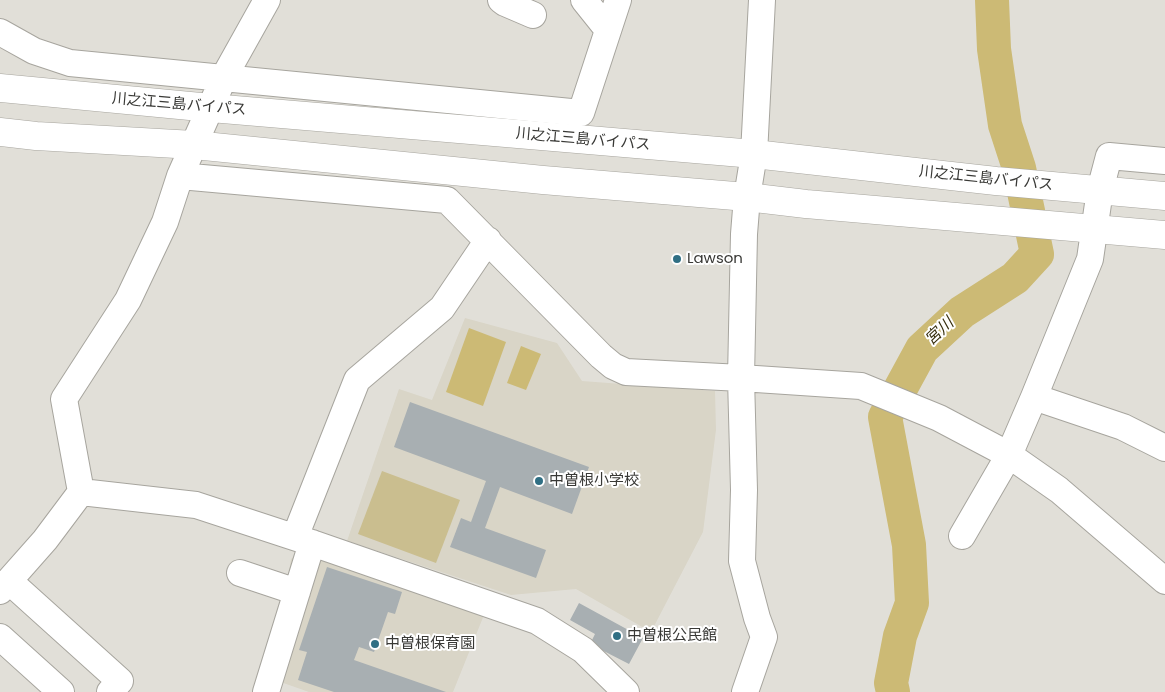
<!DOCTYPE html>
<meta charset="utf-8">
<style>
body{margin:0}
canvas{display:block;background:#e1dfd8}
</style>
<canvas width="1165" height="692"></canvas>
<script>
const ctx = document.querySelector('canvas').getContext('2d');
ctx.lineJoin = 'round';
function paint(path, color) { ctx.fillStyle = color; ctx.fill(path, 'evenodd'); }
function trace(path, color, width, dash) { ctx.strokeStyle = color; ctx.lineWidth = width; ctx.lineCap = dash ? 'butt' : 'round'; ctx.setLineDash(dash || []); ctx.stroke(path); }
function label(font, color, halo, rows, align = 'center') {
  ctx.font = font + ' Poppins,"Noto Sans JP",sans-serif'; ctx.lineWidth = 4; ctx.setLineDash([]); ctx.textBaseline = 'middle'; ctx.strokeStyle = halo; ctx.fillStyle = color; for (const [text, x, y, turn = 0] of rows) {
    ctx.save(); ctx.translate(x, y); ctx.rotate((+turn || 0) * Math.PI / 180); ctx.textAlign = isNaN(turn) ? turn : align; if (halo) ctx.strokeText(text, 0, 0); ctx.fillText(text, 0, 0); ctx.restore();
  }
}
paint(new Path2D(`
 M465,318L557,343L582,381L715,391L716,430L703,532L651,632L576,589L511,595L347,541L399,389L432,400Z
 M306,549L486,610L453,692H309L272,679L291,559Z`), '#d9d5c7');
paint(new Path2D(`
 M382,471L460,500L436,563L358,534Z`), '#cabe8f');
paint(new Path2D(`
 M469,328L506,342L483,406L446,392Z
 M521,346L541,354L526,390L507,383Z`), '#ccba75');
trace(new Path2D(`
 M893,692L891,683L900,636L912,603L909,545L885,417L922,349L962,312L1015,278L1037,254L1019,168L1005,125L994,49L992,0`), '#ccba75', 34);
paint(new Path2D(`
 M410,402L589,467L572,514L500,487L485,528L546,550L536,578L450,547L461,518L471,522L486,481L394,447Z
 M327,567L402,592L395,614L388,612L374,652L359,647L354,660L446,692H334L298,680L307,652L299,650Z
 M579,603L643,638L629,664L590,644L595,634L570,620Z`), '#a8afb2');
const minor = new Path2D(`
 M501,0L505,3L533,15
 M584,0L608,30
 M0,32L34,51L70,63L581,113L618,0
 M180,176L447,200L601,356L613,366L626,372L741,378L861,386L939,418L1009,455L1059,490L1165,581
 M1034,397L1123,427L1165,448
 M81,492L196,505L312,543L537,621L583,650L626,692
 M962,536L1009,455L1034,397L1090,259L1100,190L1109,156L1165,161
 M295,537L357,380L442,308L488,240
 M240,573L297,592
 M9,581L120,681L110,692
 M0,591L45,540L81,492L64,399L128,300L165,222L180,176L224,77L267,0
 M0,637L61,692
 M266,692L312,543
 M745,692L764,637L757,618L742,561L744,490L741,378L744,234L747,197L754,154L762,0`);
const highway = new Path2D(`
 M0,88L211,108L754,154L996,181L1165,196
 M0,132L36,136L194,145L543,180L747,197L806,204L1165,235`);
trace(minor, '#a7a59e', 28);
trace(highway, '#a7a59e', 29);
trace(minor, '#fff', 26);
trace(highway, '#fff', 28);
for (const [x, y, r, color] of [
 [677,259,5,"#306f84"],
 [539,481,5,"#306f84"],
 [617,636,5,"#306f84"],
 [375,644,5,"#306f84"]
]) { const dot = new Path2D(); dot.arc(x, y, r, 0, 2 * Math.PI); ctx.fillStyle = color; ctx.fill(dot); trace(dot, '#fff', 2); }
label('15px', '#393936', '#fff', [
 ["川之江三島バイパス",179,105,5],
 ["川之江三島バイパス",583,140,5],
 ["川之江三島バイパス",986,179,6]
]);
label('15px', '#393936', '#fff', [
 ["Lawson",687,259],
 ["中曽根小学校",549,481],
 ["中曽根公民館",627,636],
 ["中曽根保育園",385,644]
], 'left');
label('italic 16px', '#372f0f', '#fff', [
 ["宮川",940,332,-43]
]);
</script>
